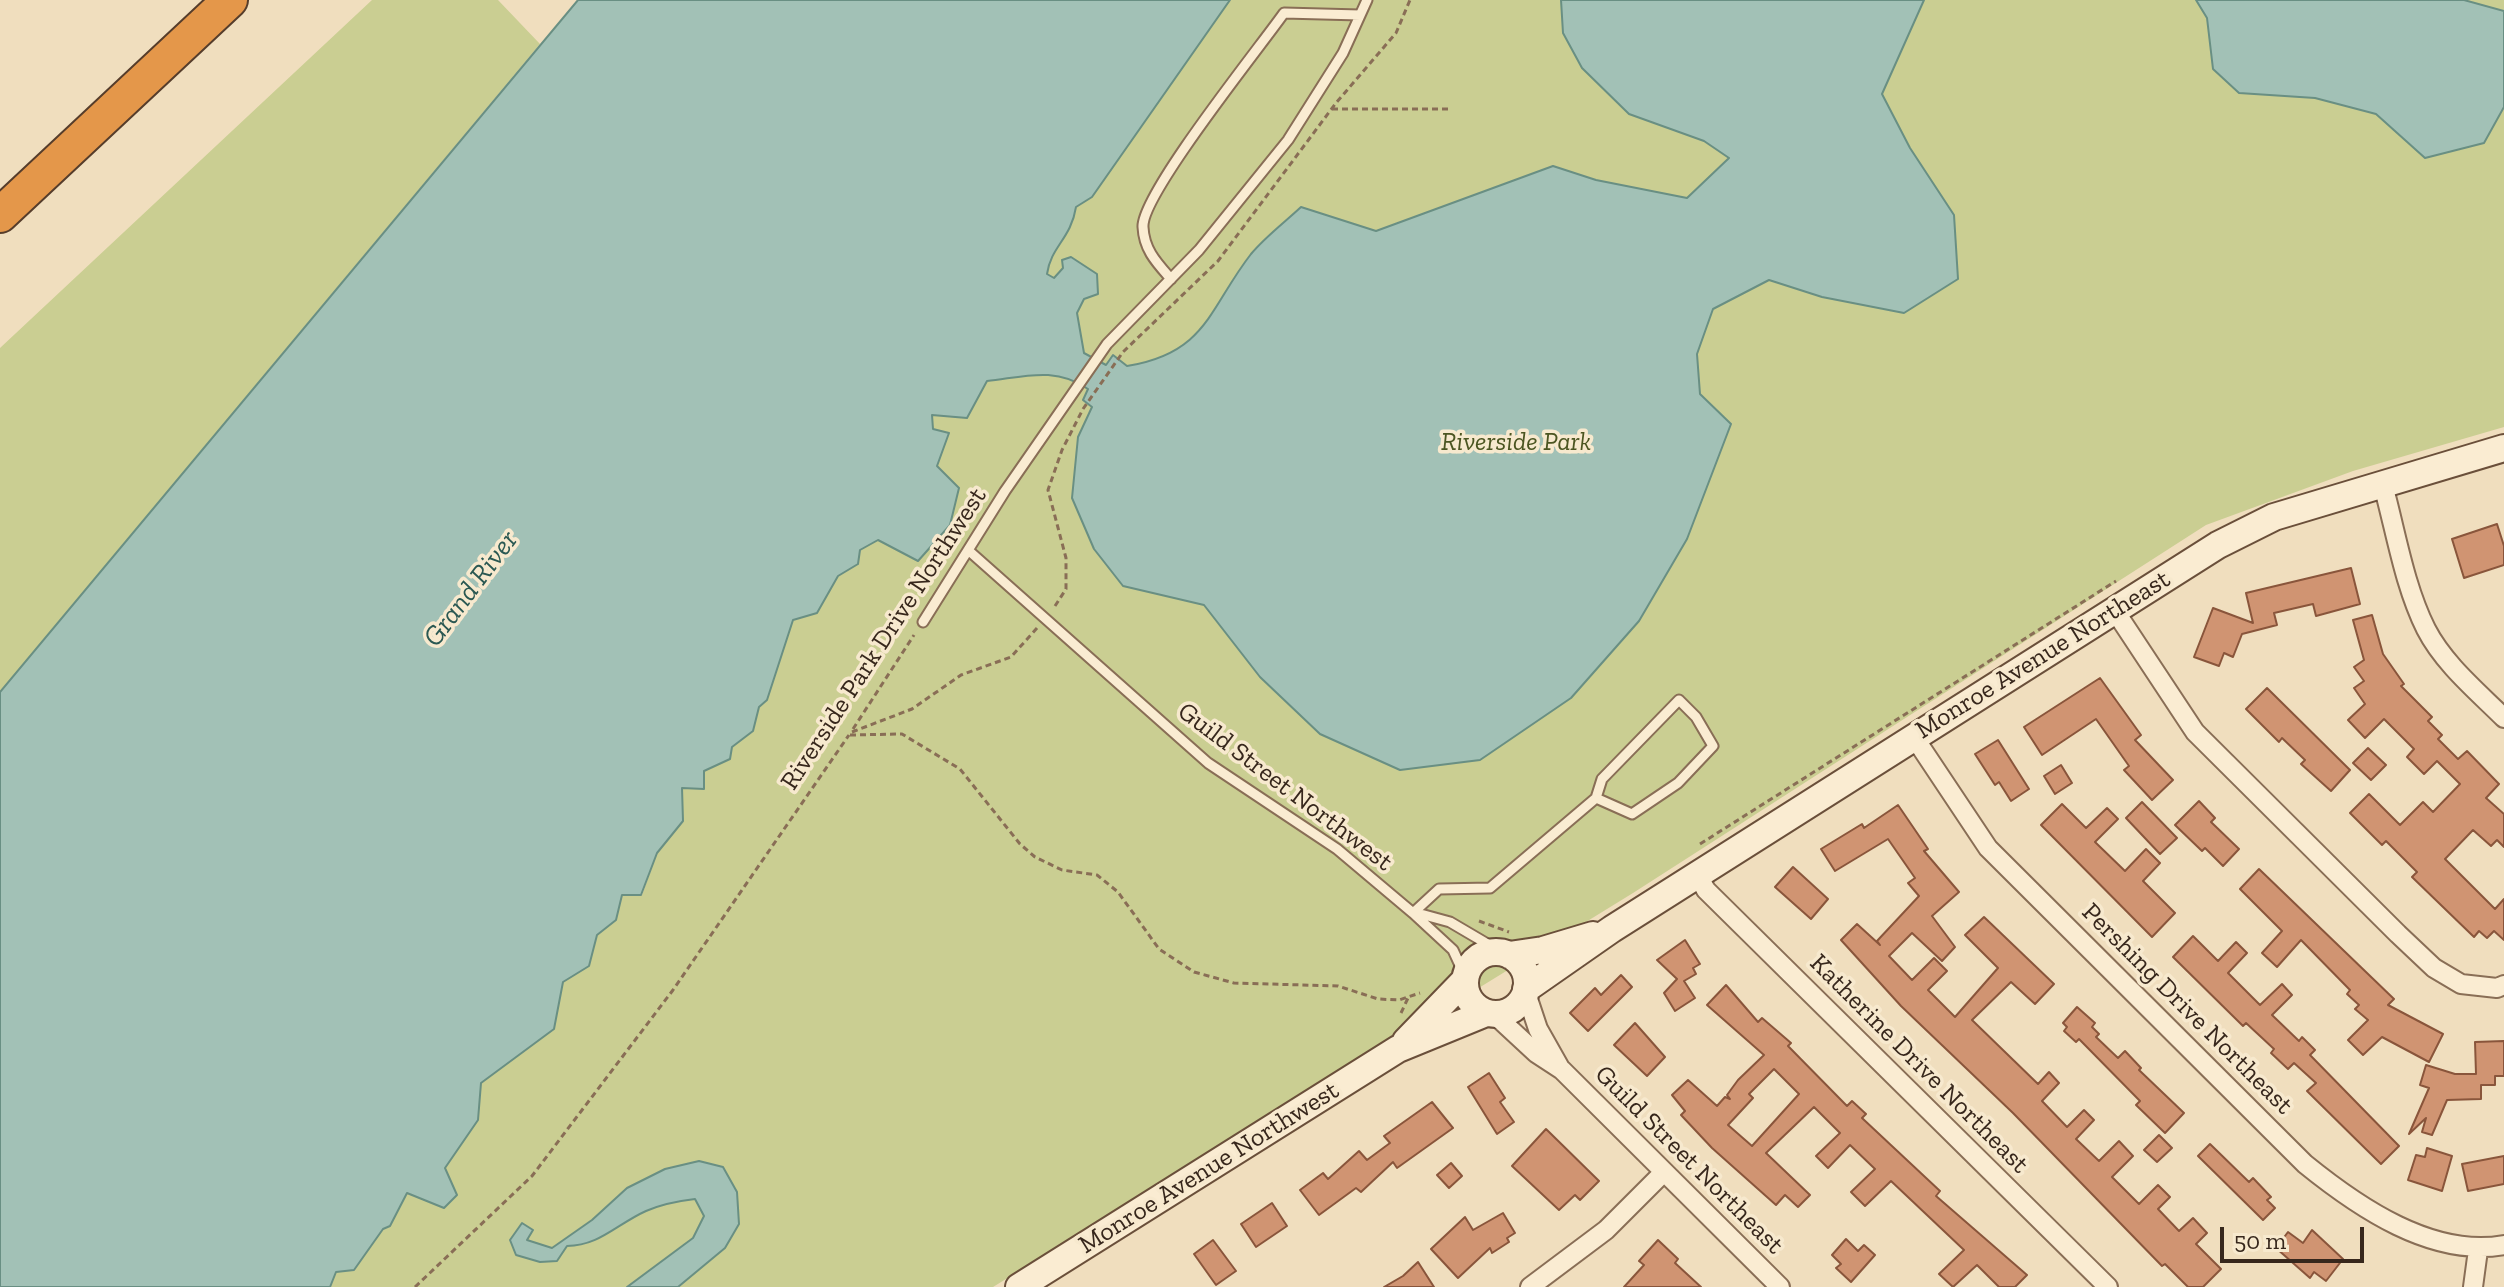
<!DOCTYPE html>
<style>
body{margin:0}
#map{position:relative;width:2504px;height:1287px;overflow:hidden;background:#f0debe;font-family:"Zilla Slab",serif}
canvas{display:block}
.scale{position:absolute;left:2220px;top:1227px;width:144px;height:36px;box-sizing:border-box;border:4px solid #37271c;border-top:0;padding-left:10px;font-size:24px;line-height:28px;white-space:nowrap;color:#37271c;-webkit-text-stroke:6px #f7e9ce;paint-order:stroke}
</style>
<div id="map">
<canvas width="2504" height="1287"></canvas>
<div class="scale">50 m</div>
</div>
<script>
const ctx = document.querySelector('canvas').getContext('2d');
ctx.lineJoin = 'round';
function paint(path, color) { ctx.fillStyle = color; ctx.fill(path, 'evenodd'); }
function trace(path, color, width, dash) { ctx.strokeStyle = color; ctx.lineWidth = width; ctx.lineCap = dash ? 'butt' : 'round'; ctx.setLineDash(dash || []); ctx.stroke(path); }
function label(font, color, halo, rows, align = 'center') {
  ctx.font = font + ' "Zilla Slab",serif'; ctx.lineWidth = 7; ctx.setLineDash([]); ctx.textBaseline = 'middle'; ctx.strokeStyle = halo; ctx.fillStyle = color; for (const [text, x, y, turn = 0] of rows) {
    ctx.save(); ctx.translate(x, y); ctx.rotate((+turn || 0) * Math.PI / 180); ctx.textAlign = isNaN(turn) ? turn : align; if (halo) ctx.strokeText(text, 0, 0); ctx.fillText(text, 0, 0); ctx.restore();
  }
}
paint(new Path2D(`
 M372,0H498L540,44L0,692V348Z
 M1230,0H2504V427L2353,471L2206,525L1633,893L993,1287H330L336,1272L354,1270L383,1228L390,1226L407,1193L443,1208L444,1168L478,1120L481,1083L554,1029L563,982L589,966L597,935L616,920L622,895H642L657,853L683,821L682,788L704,771L730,759L732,747L753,731L759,707L767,700L793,620L817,613L838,576L858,564L860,550L878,540L936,466L932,414L986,381L1077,313L1084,299L1098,294L1096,273L1071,257L1054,278L1047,274C1051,246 1071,239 1076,207L1092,197Z`), '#cace92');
const water = new Path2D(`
 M578,0H1230L1092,197L1076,207C1071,239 1051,246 1047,274L1054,278L1063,268L1062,260L1071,257L1097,274L1098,294L1084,299L1077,313L1084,353L1106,365L1113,355L1127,366C1207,353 1209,308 1251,254C1265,237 1285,222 1301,207L1376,231L1553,166L1596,180L1687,198L1729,158L1704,141L1629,114L1582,68L1563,33L1561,0H1924L1882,94L1910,148L1954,215L1958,279L1904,313L1822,297L1769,280L1713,309L1697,354L1700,394L1731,424L1687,539L1639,621L1571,698L1480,760L1400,770L1320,734L1260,677L1204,605L1123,586L1094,549L1072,498L1078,437L1092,407L1083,400L1088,389C1055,366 1024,377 987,381L967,418L932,415L933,429L949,433L937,466L959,488L950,525L918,561L878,540L860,550L858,564L838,576L817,613L793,620L767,700L759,707L753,731L732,747L730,759L704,771V789L682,788L683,821L657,853L641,895H622L616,920L597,935L589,966L563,982L554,1029L481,1083L478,1120L445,1168L457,1195L444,1208L407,1193L390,1226L383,1229L354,1270L336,1272L330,1287H0V692Z
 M2196,0H2464L2504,11V107L2484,143L2425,158L2376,114L2315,98L2239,93L2213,69L2207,18Z
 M699,1161L723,1167L737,1192L739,1224L725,1248L678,1287H627L693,1238L704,1216L695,1199C678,1201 662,1204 646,1211C617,1224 599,1246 567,1246L557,1261L540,1262L516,1255L510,1240L522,1223L533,1230L527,1240L552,1248L592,1220L627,1188L665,1169Z`);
paint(water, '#a2c1b6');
trace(water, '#698f83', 2);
const building = new Path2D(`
 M2497,524L2504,546V565L2464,578L2452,539Z
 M2351,568L2360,604L2316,616L2313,604L2274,613L2277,625L2242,634L2233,657L2224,653L2219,666L2194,657L2213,608L2253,623L2246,593Z
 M2372,615L2383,654L2404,684L2401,686L2432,717L2428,721L2442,735L2438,739L2458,759L2467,751L2499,784L2486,798L2504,814V847L2497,840L2491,846L2473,830L2445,859L2495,909L2504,899V940L2494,931L2487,938L2479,931L2474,937L2412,877L2417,872L2386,841L2382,845L2350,813L2369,794L2400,825L2423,802L2433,812L2460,784L2437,761L2424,774L2407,757L2414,749L2384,719L2365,738L2348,720L2365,704L2354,688L2364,681L2354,667L2364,660L2353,620Z
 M2100,678L2141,735L2135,740L2173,780L2152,800L2124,770L2129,766L2096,719L2042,755L2024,727Z
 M2267,688L2350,770L2331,791L2301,764L2305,760L2282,738L2279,742L2246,709Z
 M1998,740L2029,789L2011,801L1999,782L1995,785L1975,754Z
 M2368,748L2386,765L2371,780L2353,763Z
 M2061,765L2072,783L2055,794L2044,776Z
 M2199,801L2215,818L2211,822L2239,849L2223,866L2205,848L2202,851L2175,825Z
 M2142,802L2177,838L2160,854L2126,818Z
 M2062,804L2086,828L2107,808L2118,819L2095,842L2125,871L2146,849L2160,863L2143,881L2175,913L2152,937L2041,825Z
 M1898,805L1928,849L1924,851L1959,892L1932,916L1955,947L1942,961L1912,933L1889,956L1912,980L1934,958L1947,971L1928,990L1955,1017L1998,968L1965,935L1984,917L2054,984L2035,1004L2011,982L1972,1020L2038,1084L2049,1072L2059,1083L2042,1101L2067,1127L2084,1110L2094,1120L2076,1139L2099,1161L2119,1141L2133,1156L2112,1177L2139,1204L2158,1185L2170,1197L2158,1209L2179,1231L2193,1218L2207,1233L2196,1244L2221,1269L2203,1287H2188L2165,1264L2162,1266L2013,1113L1901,1006L1841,940L1857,924L1880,945L1877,941L1919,896L1908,883L1915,878L1888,839L1835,871L1821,849L1862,824L1864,828Z
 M1793,867L1828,899L1811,919L1775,887Z
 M2259,869L2394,999L2388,1005L2443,1034L2429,1062L2382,1037L2363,1055L2348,1040L2368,1020L2355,1009L2359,1005L2347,994L2350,990L2301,940L2277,967L2262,953L2282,931L2240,889Z
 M2193,936L2218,961L2236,942L2247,953L2228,973L2260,1005L2282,984L2292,995L2272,1015L2299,1041L2302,1037L2315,1050L2310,1055L2399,1146L2381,1164L2307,1091L2316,1083L2294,1063L2288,1069L2271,1053L2274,1049L2246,1023L2243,1026L2173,957Z
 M1685,940L1700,964L1693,968L1696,974L1684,981L1695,998L1675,1011L1664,993L1677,979L1657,960Z
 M1621,975L1632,987L1588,1031L1570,1013L1595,988L1601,995Z
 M1726,985L1758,1022L1762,1018L1791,1043L1788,1046L1847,1106L1852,1101L1866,1114L1862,1118L1940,1191L1936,1196L2027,1275L2015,1287H1999L1977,1265L1953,1287L1939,1274L1964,1250L1891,1181L1865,1206L1851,1192L1875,1169L1850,1145L1828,1168L1816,1156L1840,1133L1814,1107L1766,1153L1810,1195L1798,1207L1785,1195L1776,1205L1712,1148L1681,1115L1685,1111L1672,1095L1688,1080L1717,1106L1725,1097L1730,1099L1727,1095L1738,1080L1764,1055L1707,1005ZM1774,1069L1799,1094L1752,1146L1728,1125L1753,1098L1749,1094Z
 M2077,1007L2095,1023L2092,1027L2099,1034L2096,1037L2118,1058L2125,1051L2141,1068L2139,1070L2184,1113L2165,1133L2136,1105L2140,1101L2079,1039L2076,1042L2064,1031L2067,1027L2063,1023Z
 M1635,1023L1665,1057L1647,1076L1614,1045Z
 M2504,1041V1076H2495V1085H2481V1099L2447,1100L2432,1135L2422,1132L2426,1118L2409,1134L2429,1088L2420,1085L2426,1065L2455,1074H2476L2475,1042Z
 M1489,1073L1505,1098L1500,1102L1514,1122L1497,1134L1468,1087Z
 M1432,1102L1453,1128L1397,1168L1393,1162L1361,1192L1356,1188L1319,1215L1300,1190L1323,1173L1328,1179L1359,1151L1367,1160L1390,1143L1384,1136Z
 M1546,1129L1599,1181L1580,1200L1575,1195L1559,1210L1512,1166Z
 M2159,1135L2172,1148L2157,1162L2144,1150Z
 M2210,1144L2249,1182L2253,1178L2271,1197L2267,1200L2275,1208L2263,1220L2198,1156Z
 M2427,1148L2452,1156L2442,1191L2408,1180L2416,1155L2425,1157Z
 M2504,1156V1184L2468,1191L2462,1164Z
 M1451,1163L1462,1176L1449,1188L1437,1175Z
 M1272,1203L1287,1226L1256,1247L1241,1224Z
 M1503,1213L1515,1233L1507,1238L1509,1242L1492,1253L1490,1248L1458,1278L1431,1249L1465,1217L1473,1230Z
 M2312,1230L2343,1259L2326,1281L2314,1272L2310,1278L2276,1248L2288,1232L2303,1243Z
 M1846,1239L1858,1251L1864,1245L1875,1255L1851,1282L1836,1268L1841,1264L1832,1255Z
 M1213,1240L1236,1271L1216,1285L1194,1254Z
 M1658,1240L1678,1259L1675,1263L1701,1287H1624L1644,1265L1639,1261Z
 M1418,1262L1434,1287H1384L1403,1276Z`);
paint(building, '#d09472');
trace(building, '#89553b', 2);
const service = new Path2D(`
 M1171,279C1157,263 1144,250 1143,227C1141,195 1260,47 1284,13L1360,15
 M968,550L1208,763L1337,849L1413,913L1453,950L1465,976
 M923,622L1005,491L1107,344L1199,250L1288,140L1343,53L1367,0
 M1679,700L1696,717L1713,746L1678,783L1632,814L1596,798L1602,779Z
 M1413,913L1439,889L1490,888L1596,798
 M1417,913L1450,922L1501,952`);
const minor = new Path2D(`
 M2383,485C2396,532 2404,585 2426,629C2444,664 2477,691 2504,718
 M2115,611L2195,732L2398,934L2434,968L2461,984L2497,988L2504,985
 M1914,737L1988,848L2305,1164C2358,1207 2432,1258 2504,1245
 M1697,874L1706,890L2108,1287
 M1526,993L1538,1029L1560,1068
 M1495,1015L1536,1053L1562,1070L1780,1287
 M1530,1287L1606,1230L1664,1172
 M2473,1287L2478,1250`);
const secondary = new Path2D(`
 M1465 983a31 31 0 1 1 62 0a31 31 0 1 1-62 0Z
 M1509,955L1543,950L1593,935
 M1526,989L1612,929L2218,545L2274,517L2504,448
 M1406,1041L1464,981
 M1019,1287L1398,1049L1486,1013`);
const motorway = new Path2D(`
 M0,215L230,0`);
trace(service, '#896e56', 13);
trace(minor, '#896e56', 22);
trace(secondary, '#6a4f3a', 30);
trace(motorway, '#563d2b', 38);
trace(new Path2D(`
 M1332,109H1452
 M1055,606L1066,589V558L1048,490L1062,450L1083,409L1123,352L1218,261L1336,103L1396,33L1410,0
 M853,729L914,635
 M852,732L912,709L961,675L1011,657L1037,628
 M850,735L902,734L960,769L1020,844L1035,857L1062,870L1097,875L1118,892L1159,949L1194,972L1234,983L1338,986L1378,999L1399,1000L1420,993
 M1700,844L2116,581
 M1479,921L1509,932
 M1401,1013L1408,998
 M415,1287L532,1176L673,990L849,735`), '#896e56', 3, [6, 4]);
trace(service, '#faecd2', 9);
trace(minor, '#faecd2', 18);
trace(secondary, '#faecd2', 26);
trace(motorway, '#e4974a', 34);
label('italic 26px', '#4b5521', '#f7e9ce', [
 ["Riverside Park",1516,443]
]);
label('26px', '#37271c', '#f7e9ce', [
 ["Riverside Park Drive Northwest",884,639,-57],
 ["Monroe Avenue Northeast",2043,655,-32],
 ["Guild Street Northwest",1285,787,37],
 ["Pershing Drive Northeast",2187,1009,45],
 ["Katherine Drive Northeast",1919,1064,45],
 ["Guild Street Northeast",1689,1160,45],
 ["Monroe Avenue Northwest",1209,1168,-32]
]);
label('italic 28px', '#2a5852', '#f7e9ce', [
 ["Grand River",471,589,-53]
]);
</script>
